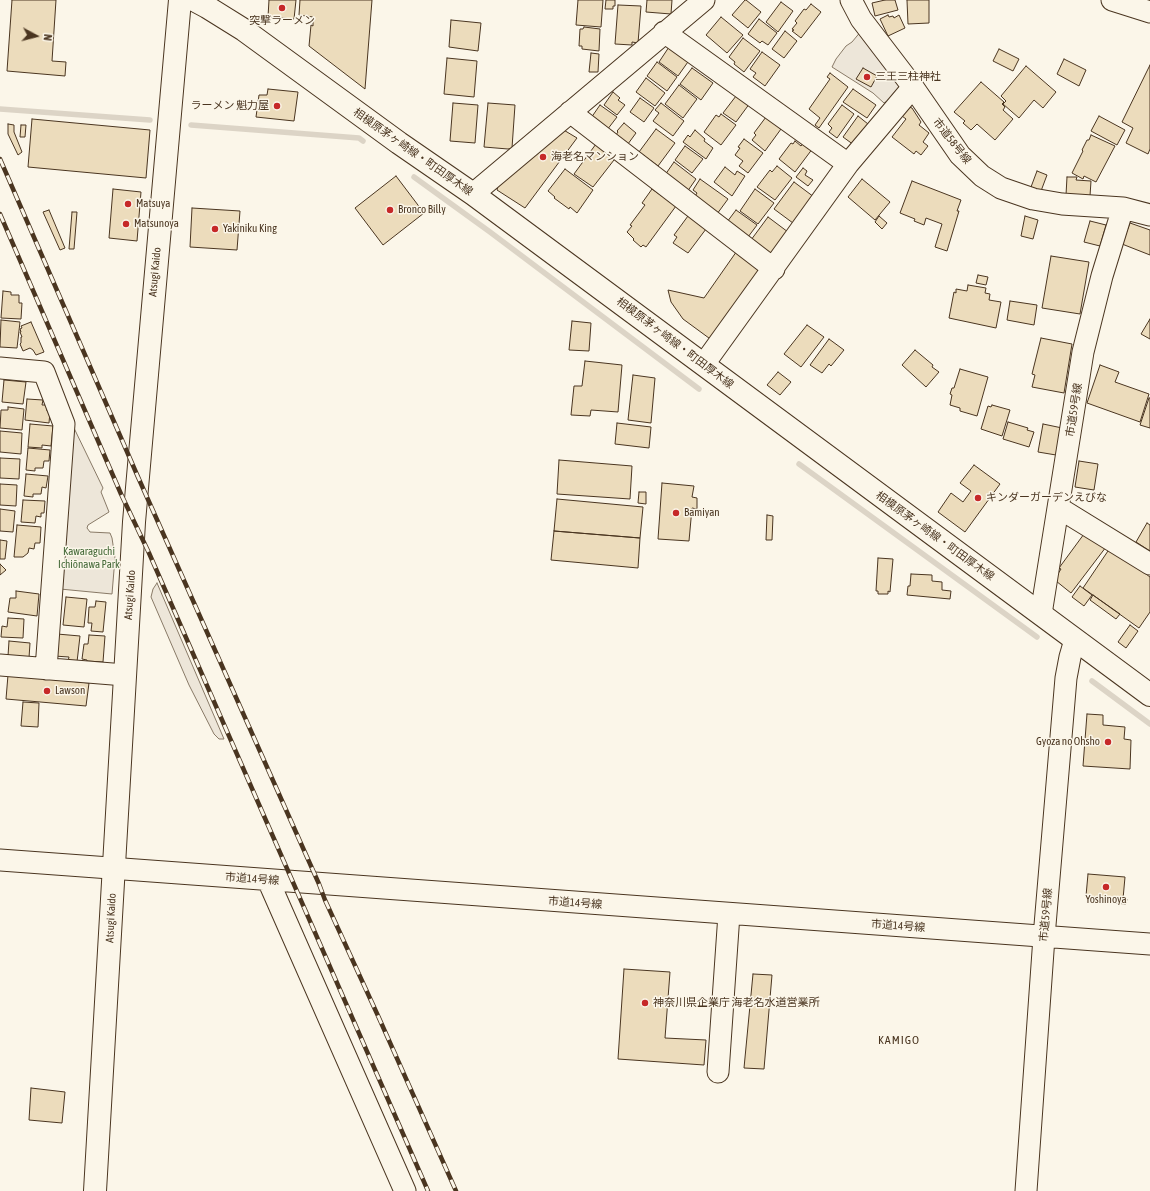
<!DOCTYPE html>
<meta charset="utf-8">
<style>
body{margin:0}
#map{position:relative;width:1150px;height:1191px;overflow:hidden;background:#fbf6e9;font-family:"Asap Condensed",sans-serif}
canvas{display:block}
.north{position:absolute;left:16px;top:16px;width:40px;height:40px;-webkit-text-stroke:3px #fbf6e9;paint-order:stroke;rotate:97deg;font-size:11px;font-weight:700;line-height:16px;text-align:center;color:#4a3520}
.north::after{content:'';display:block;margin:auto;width:14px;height:18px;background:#4a3520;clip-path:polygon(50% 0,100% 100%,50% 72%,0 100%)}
</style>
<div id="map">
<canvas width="1150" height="1191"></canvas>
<div class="north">N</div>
</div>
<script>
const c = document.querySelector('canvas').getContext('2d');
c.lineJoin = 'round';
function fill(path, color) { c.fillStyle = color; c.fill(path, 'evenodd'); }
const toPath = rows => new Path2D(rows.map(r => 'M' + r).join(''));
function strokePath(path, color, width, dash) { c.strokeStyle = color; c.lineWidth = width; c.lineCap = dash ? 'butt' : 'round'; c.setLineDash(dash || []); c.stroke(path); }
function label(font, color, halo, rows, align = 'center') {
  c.font = font + ' "Asap Condensed","Noto Sans JP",sans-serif'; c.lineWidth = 3; c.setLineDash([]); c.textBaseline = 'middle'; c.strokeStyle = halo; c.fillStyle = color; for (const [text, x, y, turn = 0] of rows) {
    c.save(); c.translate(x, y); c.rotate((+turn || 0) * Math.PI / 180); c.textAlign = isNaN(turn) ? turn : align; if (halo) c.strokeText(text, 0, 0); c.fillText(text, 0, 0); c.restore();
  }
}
const green = toPath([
 [862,30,900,85,895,96,884,103,873,93,832,67,836,59,846,46,852,42,862,30],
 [73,426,103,488,101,492,109,512,88,525,87,528,90,532,110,533,112,538,115,558,112,594,60,589,73,426],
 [157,583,224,739,219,739,214,734,189,685,151,597,153,589,157,583]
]);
fill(green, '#ede6d9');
strokePath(green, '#887966', 1);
strokePath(toPath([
 [0,109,150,120],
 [191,125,359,138,363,141],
 [414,177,490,232,699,389],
 [799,464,1037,637],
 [1092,681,1150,724]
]), '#dcd4c6', 5.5);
const building = toPath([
 [12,0,56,0,52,61,66,62,65,76,7,71,12,0],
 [269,0,296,0,294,19,268,17,269,0],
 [300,0,372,0,365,89,309,46,311,25,313,26,313,17,299,15,300,0],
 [578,0,603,0,601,27,576,25,578,0],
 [606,0,615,0,615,6,613,6,613,9,605,9,606,0],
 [647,0,672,0,671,14,646,12,647,0],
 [745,0,746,0,761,12,748,28,732,15,745,0],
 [885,0,895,0,898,10,875,16,872,3,885,0],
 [907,0,929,0,929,23,908,24,907,0],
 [781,2,793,11,778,32,766,22,781,2],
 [811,4,821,12,801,38,792,31,794,30,792,29,797,23,795,21,804,9,806,10,811,4],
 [618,5,641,6,638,43,632,42,632,45,615,44,618,5],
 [888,15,889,17,893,16,894,18,899,15,905,28,888,36,880,19,888,15],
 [721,17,743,35,727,53,706,35,721,17],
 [759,19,777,33,768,45,762,41,760,43,748,34,759,19],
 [451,20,481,23,478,51,449,47,451,20],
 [584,27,600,29,599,51,582,49,582,46,579,46,580,29,583,29,584,27],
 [785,31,797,41,784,58,772,49,785,31],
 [743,38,760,51,744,72,734,64,735,62,729,57,743,38],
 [671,44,690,59,678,76,659,62,671,44],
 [999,49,1019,59,1013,71,993,61,999,49],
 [762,52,780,65,765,86,753,77,756,73,750,69,762,52],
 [591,53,599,54,598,72,589,72,591,53],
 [447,58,477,61,474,97,444,94,447,58],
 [1064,59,1086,70,1079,86,1057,74,1064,59],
 [657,62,677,77,667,91,647,76,657,62],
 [1150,65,1150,149,1148,154,1126,143,1133,128,1122,122,1150,65],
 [1026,66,1056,92,1043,108,1034,100,1019,118,1003,104,1006,101,1001,96,1026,66],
 [692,68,713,83,701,100,680,84,692,68],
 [863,68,877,76,871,87,856,79,863,68],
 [830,73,848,87,819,128,815,125,820,118,809,109,830,79,827,77,830,73],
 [646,78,665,93,655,106,636,92,646,78],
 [981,82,1004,102,1002,104,1005,107,1003,110,1013,119,995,140,977,124,971,130,963,123,965,121,954,112,981,82],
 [679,85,697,99,683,118,665,104,679,85],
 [268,89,298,92,294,121,256,117,259,95,267,95,268,89],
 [853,89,876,105,867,118,843,102,853,89],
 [613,92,620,98,618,100,625,105,617,115,604,105,613,92],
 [736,96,750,103,736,122,723,113,736,96],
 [640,98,654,108,644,122,630,112,640,98],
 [453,103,478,105,475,143,450,141,453,103],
 [488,103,515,105,512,148,508,149,484,147,488,103],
 [661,103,684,121,673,136,653,121,659,113,655,110,661,103],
 [600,105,617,117,607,130,591,118,600,105],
 [842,105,854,114,837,138,829,132,832,128,828,124,842,105],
 [909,107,912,108,921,122,919,125,929,133,923,142,928,146,921,155,916,151,914,154,892,137,906,119,902,116,909,107],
 [721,114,736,125,721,145,704,132,716,115,719,117,721,114],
 [858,116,868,124,854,145,843,137,858,116],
 [1099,116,1125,130,1117,145,1091,131,1099,116],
 [766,117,781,129,765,151,752,140,756,135,754,133,766,117],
 [32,119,150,130,146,178,28,167,32,119],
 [624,123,636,133,625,148,613,139,618,132,617,131,624,123],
 [8,124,14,125,14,132,22,152,18,155,8,134,8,124],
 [21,125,26,125,25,137,20,137,21,125],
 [562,129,577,138,525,208,497,190,499,182,562,129],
 [656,129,675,143,658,166,639,152,656,129],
 [695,130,705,139,704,141,713,148,706,159,683,142,688,135,690,137,695,130],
 [1091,135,1115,146,1096,182,1084,176,1083,179,1072,173,1083,151,1082,150,1087,140,1089,140,1091,135],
 [744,139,763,153,748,173,739,166,743,161,735,155,740,148,738,147,744,139],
 [795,141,801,146,804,142,813,148,795,172,779,159,791,143,793,144,795,141],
 [596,144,609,153,608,156,614,160,593,187,574,174,596,144],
 [685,146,703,159,692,173,675,160,685,146],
 [674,162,696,179,687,192,665,175,674,162],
 [777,166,792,178,775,200,757,187,770,170,772,172,777,166],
 [725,167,735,175,737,171,745,176,732,196,714,182,725,167],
 [803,168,807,171,805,175,813,180,808,186,796,177,803,168],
 [565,169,593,190,577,213,570,207,569,209,554,198,555,197,548,191,565,169],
 [1037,171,1047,175,1041,191,1031,187,1037,171],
 [396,176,424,213,383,245,355,208,396,176],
 [1067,177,1077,177,1076,180,1091,181,1090,196,1066,195,1067,177],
 [700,179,728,199,717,214,694,198,697,193,693,190,700,179],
 [862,179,890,202,875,220,848,197,862,179],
 [912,181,961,200,957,211,959,211,947,251,935,247,942,224,926,218,924,225,914,221,915,219,900,213,912,181],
 [794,182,814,197,797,226,774,209,794,182],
 [113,189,141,192,137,241,109,238,113,189],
 [652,189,676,206,646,247,643,245,641,247,633,240,634,239,627,232,632,226,630,225,645,205,642,203,652,189],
 [755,189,774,203,758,224,740,211,755,189],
 [192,208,240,211,237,250,190,247,192,208],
 [49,210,65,248,60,250,43,212,49,210],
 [736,210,757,225,748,237,727,222,736,210],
 [72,212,77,212,74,249,69,249,72,212],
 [688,216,706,229,688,253,673,243,677,237,674,235,688,216],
 [879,216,887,223,882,229,875,222,879,216],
 [1025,216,1038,220,1033,239,1021,236,1025,216],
 [768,217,788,232,771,255,751,240,768,217],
 [1090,221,1106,225,1100,246,1084,242,1090,221],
 [1130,223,1150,230,1150,255,1122,244,1130,223],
 [739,248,766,267,713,341,683,319,671,302,668,290,704,298,739,248],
 [1051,256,1089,262,1080,314,1042,308,1051,256],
 [978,275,988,277,986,285,976,283,978,275],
 [968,285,986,288,985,293,990,294,989,300,1001,302,996,328,949,318,954,292,956,293,956,289,967,291,968,285],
 [3,291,11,292,11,295,19,295,19,303,22,303,21,319,1,318,3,291],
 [1010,301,1037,305,1034,325,1007,320,1010,301],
 [1150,319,1150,339,1141,334,1150,319],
 [1,320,20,322,17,348,0,347,1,320],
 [572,321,591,323,589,351,569,350,572,321],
 [31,322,44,352,36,355,33,350,30,348,23,351,20,344,21,343,21,337,22,337,20,332,21,332,20,329,22,328,21,326,31,322],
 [807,325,824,337,801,367,784,354,807,325],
 [1041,338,1072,344,1064,393,1032,387,1035,375,1032,374,1041,338],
 [829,339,844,350,831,366,829,364,822,373,810,365,829,339],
 [915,350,933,365,932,367,939,372,926,387,902,365,915,350],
 [585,361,622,365,618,412,591,410,590,416,571,415,574,386,582,386,585,361],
 [1100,365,1119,372,1115,382,1149,394,1140,422,1087,403,1100,365],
 [960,369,988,377,977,416,960,411,960,408,950,405,952,395,950,394,952,388,954,388,960,369],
 [778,372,791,382,780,395,767,385,778,372],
 [633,375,655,378,651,423,628,420,633,375],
 [4,380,26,382,23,404,2,402,4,380],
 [1149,398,1150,398,1150,428,1140,425,1149,398],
 [27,399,43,400,42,405,47,405,47,411,50,412,49,423,25,420,27,399],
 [992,405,1010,410,1002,436,981,429,988,406,991,407,992,405],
 [8,407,24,409,22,430,0,428,1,410,8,410,8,407],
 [1008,422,1028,428,1027,430,1034,432,1029,447,1003,439,1008,422],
 [617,423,651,427,649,448,615,444,617,423],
 [30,424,53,426,51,446,42,445,42,448,28,447,30,424],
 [1043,424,1067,429,1062,456,1038,452,1043,424],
 [0,431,22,433,21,454,0,452,0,431],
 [28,448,50,450,49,461,44,461,43,468,35,468,35,471,26,470,28,448],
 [0,458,20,459,19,479,0,478,0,458],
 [559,460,632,466,630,499,557,494,559,460],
 [1079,461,1098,464,1094,490,1075,487,1079,461],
 [974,465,1000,484,965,532,938,512,951,493,963,502,971,491,960,483,974,465],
 [26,474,48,476,46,488,42,487,41,494,33,494,33,497,24,496,26,474],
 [662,483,694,486,692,497,697,498,697,509,692,508,689,541,658,539,662,483],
 [0,484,17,485,16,506,0,505,0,484],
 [639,492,646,492,646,504,638,503,639,492],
 [557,499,643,507,640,538,554,531,557,499],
 [23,500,45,501,44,513,41,513,41,517,36,516,35,523,21,522,23,500],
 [0,509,15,511,13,532,0,531,0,509],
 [767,515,773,516,772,540,766,540,767,515],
 [1147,523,1150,525,1150,551,1136,542,1147,523],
 [17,525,41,527,40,543,35,543,34,549,29,548,28,553,23,557,14,557,17,525],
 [554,531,640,538,638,568,551,560,554,531],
 [1084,534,1106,547,1071,593,1056,581,1058,579,1056,577,1061,569,1059,568,1084,534],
 [0,540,7,541,5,559,0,559,0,540],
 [1110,548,1150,577,1150,612,1139,628,1083,588,1110,548],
 [878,558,893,559,890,592,888,591,888,594,878,594,878,591,876,591,878,558],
 [0,564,6,570,0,575,0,564],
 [911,574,932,575,932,581,942,582,942,590,951,591,950,599,907,595,908,586,910,586,911,574],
 [1080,586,1092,595,1084,606,1072,597,1080,586],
 [16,591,39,594,37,616,8,612,10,598,16,598,16,591],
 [1093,595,1120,614,1116,619,1090,600,1093,595],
 [66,597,87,599,84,627,63,625,66,597],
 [96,601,106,602,103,632,91,631,92,623,88,623,89,607,95,607,96,601],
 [8,618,24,619,23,638,1,637,2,626,7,627,8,618],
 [1130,625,1138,631,1126,648,1118,642,1130,625],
 [57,634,80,636,77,662,68,661,69,657,54,656,57,634],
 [89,635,105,636,103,662,87,661,87,660,82,659,84,644,88,644,89,635],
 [9,641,30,643,29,658,8,656,9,641],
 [8,675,89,683,86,706,6,699,8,675],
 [23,702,39,703,38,727,21,726,23,702],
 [1087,714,1103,715,1103,725,1125,727,1124,739,1131,740,1130,769,1083,766,1087,714],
 [1088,874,1125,877,1123,899,1127,899,1126,904,1115,903,1115,899,1086,896,1088,874],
 [624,969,670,972,665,1038,706,1040,704,1065,618,1059,624,969],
 [753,974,772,975,764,1069,744,1068,753,974],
 [31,1088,65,1092,62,1123,29,1120,31,1088]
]);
fill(building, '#ecdcbc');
strokePath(building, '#4a3520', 1);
const minor = toPath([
 [851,0,861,19,913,87,960,155,982,176,1001,188,1033,199,1062,204,1123,208,1150,215],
 [1112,0,1150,12],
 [664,32,848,164],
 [570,112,774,269],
 [473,194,704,0],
 [704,364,848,164,913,87],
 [0,368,44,372,64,424,46,669],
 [1059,508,1150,564],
 [1041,614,1083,352,1102,276,1123,208],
 [0,665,125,675],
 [0,860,1150,944],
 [268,880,405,1191],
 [718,1072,729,914],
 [1026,1191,1044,937,1066,678,1070,657,1075,640]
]);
const major = toPath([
 [194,0,207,7,244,30,399,143,473,194,1150,695],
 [95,1191,134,522,180,0]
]);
strokePath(minor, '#4a3520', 23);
strokePath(major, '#4a3520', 24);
strokePath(minor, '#fbf6e9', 21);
strokePath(major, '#fbf6e9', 22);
const rail = toPath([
 [0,159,138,477,319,884,325,900,379,1018,456,1191],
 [0,214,121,494,149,553,428,1191]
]);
strokePath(rail, '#4a3520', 4.5);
strokePath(rail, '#fbf6e9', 3, [9]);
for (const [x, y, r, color] of [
 [282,8,4,"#c62828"],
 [867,77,4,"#c62828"],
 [277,106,4,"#c62828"],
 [543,157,4,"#c62828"],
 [128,204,4,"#c62828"],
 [390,210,4,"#c62828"],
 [126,224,4,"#c62828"],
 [215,229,4,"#c62828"],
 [978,498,4,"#c62828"],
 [676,513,4,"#c62828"],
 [47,691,4,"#c62828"],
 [1108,742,4,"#c62828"],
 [1106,887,4,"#c62828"],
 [645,1003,4,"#c62828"]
]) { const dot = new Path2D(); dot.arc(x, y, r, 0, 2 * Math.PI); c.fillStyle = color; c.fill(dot); strokePath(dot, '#fbf6e9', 1.5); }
label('11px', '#4a3520', '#fbf6e9', [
 ["突撃ラーメン",282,21,"center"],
 ["三王三柱神社",875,77],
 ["ラーメン 魁力屋",269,106,"right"],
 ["海老名マンション",551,157],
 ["Matsuya",136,204],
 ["Bronco Billy",398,210],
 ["Matsunoya",134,224],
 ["Yakiniku King",223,229],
 ["キンダーガーデンえびな",986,498],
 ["Bamiyan",684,513],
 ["Lawson",55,691],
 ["Gyoza no Ohsho",1100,742,"right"],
 ["Yoshinoya",1106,900,"center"],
 ["神奈川県企業庁 海老名水道営業所",653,1003]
], 'left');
label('11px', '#4a3520', '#fbf6e9', [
 ["市道58号線",952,141,52],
 ["相模原茅ヶ崎線・町田厚木線",413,152,35],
 ["Atsugi Kaido",155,272,-85],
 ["相模原茅ヶ崎線・町田厚木線",675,343,37],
 ["市道59号線",1074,410,-81],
 ["相模原茅ヶ崎線・町田厚木線",935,536,36],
 ["Atsugi Kaido",130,595,-86],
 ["市道14号線",252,879,4],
 ["市道14号線",575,903,4],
 ["市道59号線",1046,915,-85],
 ["Atsugi Kaido",111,918,-87],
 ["市道14号線",898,926,4]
]);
label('11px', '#436837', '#fbf6e9', [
 ["Kawaraguchi",89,552],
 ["Ichiōnawa Park",89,565]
]);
c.letterSpacing = '1px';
label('12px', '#4a3520', '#fbf6e9', [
 ["KAMIGO",899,1040]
]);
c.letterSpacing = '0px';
</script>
